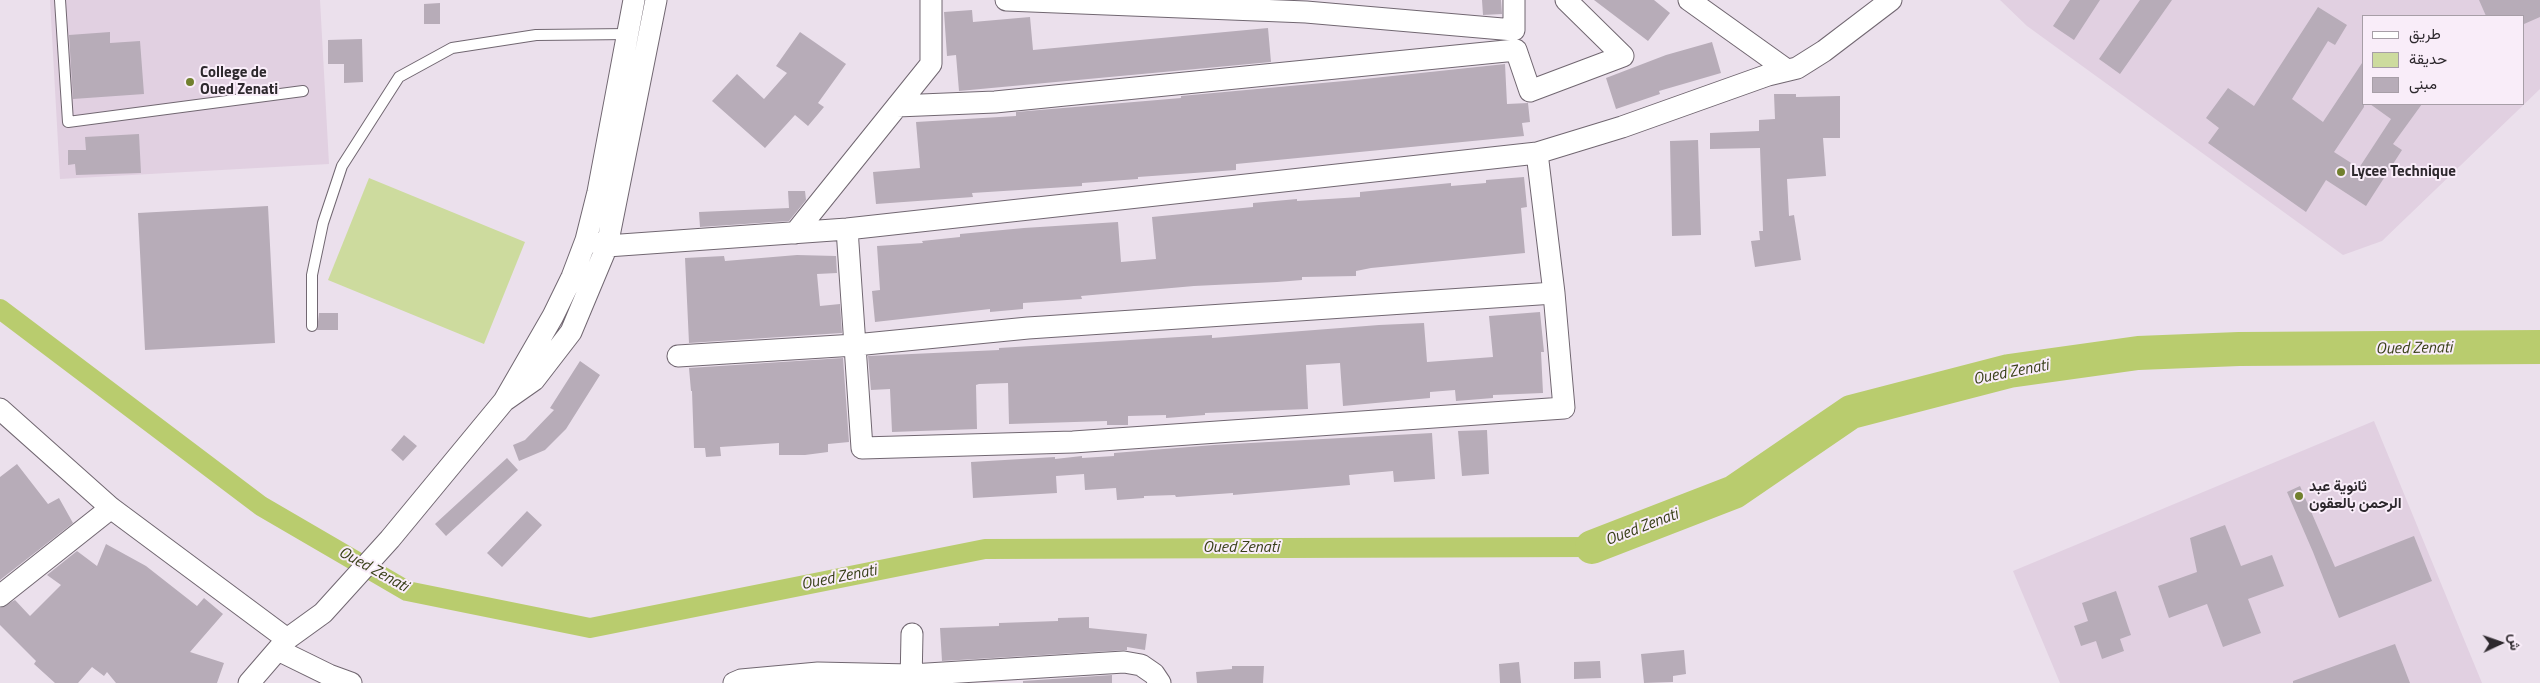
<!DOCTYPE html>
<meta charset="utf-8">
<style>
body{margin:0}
#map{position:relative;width:2540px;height:683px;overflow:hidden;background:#ebe0ec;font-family:"Titillium Web",Vazirmatn,sans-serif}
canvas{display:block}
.legend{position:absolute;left:2362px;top:15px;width:162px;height:90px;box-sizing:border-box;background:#f9edf9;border:1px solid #a79ea7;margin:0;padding:6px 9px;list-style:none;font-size:15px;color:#2d282d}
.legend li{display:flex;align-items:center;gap:10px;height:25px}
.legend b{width:25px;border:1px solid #a79ea7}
.north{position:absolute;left:2475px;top:618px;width:50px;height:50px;-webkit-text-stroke:4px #f9edf9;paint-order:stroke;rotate:87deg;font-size:14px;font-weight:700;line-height:20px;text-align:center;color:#2d282d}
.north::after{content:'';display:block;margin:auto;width:18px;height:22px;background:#2d282d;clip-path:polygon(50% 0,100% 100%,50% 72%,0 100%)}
</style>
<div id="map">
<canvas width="2540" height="683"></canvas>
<ul class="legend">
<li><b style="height:6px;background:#fff"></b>طريق</li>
<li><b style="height:14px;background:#cddb9e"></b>حديقة</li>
<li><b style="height:14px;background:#b7acb8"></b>مبنى</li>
</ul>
<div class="north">ش</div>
</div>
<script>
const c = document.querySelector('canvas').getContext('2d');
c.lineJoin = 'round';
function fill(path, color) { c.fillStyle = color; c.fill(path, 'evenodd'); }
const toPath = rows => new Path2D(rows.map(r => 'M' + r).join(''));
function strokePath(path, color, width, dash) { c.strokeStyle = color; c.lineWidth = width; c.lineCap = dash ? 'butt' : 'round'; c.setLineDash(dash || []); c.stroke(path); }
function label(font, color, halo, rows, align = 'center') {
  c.font = font + ' "Titillium Web",Vazirmatn,sans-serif'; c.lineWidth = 4; c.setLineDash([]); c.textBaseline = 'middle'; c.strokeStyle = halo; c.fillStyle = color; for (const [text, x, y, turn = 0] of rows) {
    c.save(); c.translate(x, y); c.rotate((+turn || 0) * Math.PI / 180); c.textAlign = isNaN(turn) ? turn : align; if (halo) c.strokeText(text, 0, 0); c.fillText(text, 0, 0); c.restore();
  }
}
fill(toPath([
 [50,0,320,0,329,164,60,179],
 [2000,0,2540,0,2540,89,2382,241,2343,255,2027,26],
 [2364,16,2524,16,2524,104,2364,104],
 [2374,421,2482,683,2060,683,2013,571]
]), '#e1d0e1');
fill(toPath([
 [369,178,525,242,484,344,328,280]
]), '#cddb9e');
strokePath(toPath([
 [0,309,261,506,407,591,590,628,985,549,1592,547]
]), '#b9cc6e', 20);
strokePath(toPath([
 [1592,547,1734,492,1851,412,2009,371,2138,353,2239,349,2540,347]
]), '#b9cc6e', 34);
fill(toPath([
 [1482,0,1501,0,1502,14,1483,15],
 [1594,0,1654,0,1670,13,1648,41],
 [2070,0,2100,0,2074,40,2053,26],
 [2140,0,2172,0,2120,74,2099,59],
 [2479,0,2540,0,2540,17,2524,24,2524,16,2486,16],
 [440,3,440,24,424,24,424,4],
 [2318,7,2347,25,2335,45,2328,41,2292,99,2323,122,2364,60,2364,107,2334,152,2359,168,2391,119,2370,104,2422,104,2393,144,2402,150,2366,206,2326,180,2306,212,2208,143,2219,128,2206,118,2228,88,2254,106],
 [972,10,973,22,1030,17,1033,50,1268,28,1271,62,959,91,956,55,947,56,944,12],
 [110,32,110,43,140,41,144,94,73,99,69,35],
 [800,32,846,64,818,103,824,107,808,126,795,115,765,148,712,101,737,74,764,99,787,73,776,66],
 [362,39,363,82,344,83,344,64,328,64,328,40],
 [1712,42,1721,73,1659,91,1660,94,1616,109,1606,78,1666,55],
 [1505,64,1507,104,1528,103,1530,122,1522,123,1524,136,1236,164,1236,170,1138,177,1138,179,1082,183,1082,186,972,193,973,197,876,204,873,172,920,168,916,122,1016,116,1016,112,1181,98,1181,96,1355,80],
 [1774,94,1796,94,1796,97,1840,96,1840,138,1823,138,1826,176,1787,179,1789,216,1794,215,1801,260,1755,267,1751,241,1760,240,1759,231,1763,231,1760,148,1710,149,1710,133,1759,131,1759,120,1775,119],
 [139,134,141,173,76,175,75,164,68,165,68,150,86,150,85,137],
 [1698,140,1701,235,1672,236,1670,141],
 [1524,177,1527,207,1521,208,1525,253,1371,268,1356,271,1356,276,1302,277,1302,280,1277,282,1194,286,1081,296,1082,299,1023,303,1023,309,990,312,990,309,875,322,872,291,880,290,877,246,923,243,922,241,960,237,960,234,1024,228,1118,222,1121,262,1156,259,1152,217,1253,207,1253,203,1297,199,1297,201,1360,197,1360,192,1451,183,1451,186,1486,183,1486,180],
 [788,191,805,191,806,200,789,221,700,227,699,212,789,208],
 [268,206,275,343,145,350,138,213],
 [797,255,836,256,837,273,817,274,820,306,840,304,842,333,689,343,685,258,724,256,725,261],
 [1540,312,1544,352,1541,352,1543,393,1493,395,1493,398,1456,401,1455,390,1430,392,1430,398,1343,406,1340,363,1306,365,1308,409,1205,413,1205,415,1166,418,1166,415,1128,416,1128,425,1107,425,1107,421,1009,424,1008,383,979,384,976,385,977,429,892,432,890,389,871,390,868,356,999,350,999,348,1212,335,1212,338,1379,325,1424,323,1427,362,1493,357,1489,316],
 [319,313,338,313,338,330,317,330],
 [843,358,849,442,828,444,828,452,805,455,779,455,779,443,720,447,721,456,706,457,705,448,694,448,692,391,691,391,689,368],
 [580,361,600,375,566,429,545,450,519,461,513,445,525,440,554,410,550,408],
 [1487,430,1489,474,1462,476,1458,431],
 [1432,433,1435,479,1394,482,1393,471,1349,475,1350,485,1233,495,1233,493,1176,497,1175,495,1144,496,1144,498,1117,500,1116,488,1085,490,1084,474,1056,476,1057,493,973,498,971,462,1055,457,1055,459,1082,456,1082,458,1114,456,1114,453,1214,445],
 [404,435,417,446,403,461,391,450],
 [507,458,518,470,446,536,435,524],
 [17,464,48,504,59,498,73,523,0,580,0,477],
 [2300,486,2335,567,2414,536,2432,581,2339,618,2313,552,2287,492],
 [527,511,542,525,502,567,487,553],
 [2225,525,2241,566,2272,555,2284,586,2248,599,2261,633,2223,647,2207,604,2169,618,2158,586,2197,572,2190,538],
 [106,544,146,566,197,606,204,598,223,614,190,652,224,663,217,683,116,683,107,672,104,676,92,667,78,683,55,683,34,664,36,661,0,625,0,608,15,600,30,616,61,585,47,575,77,551,97,566],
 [2116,591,2131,635,2120,639,2124,651,2102,659,2096,641,2081,646,2074,626,2088,621,2082,603],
 [1089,617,1089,628,1147,634,1145,650,1127,647,1127,650,942,661,940,628,999,626,999,623,1058,621,1058,618],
 [2395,644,2410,683,2293,683,2293,681],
 [1684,650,1686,674,1673,676,1673,682,1644,683,1641,654],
 [1600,661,1601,678,1574,679,1574,662],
 [1519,662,1521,683,1500,683,1499,664],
 [1232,666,1264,666,1263,683,1197,683,1196,672,1232,669],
 [1112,675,1112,683,1023,683,1023,681]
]), '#b7acb8');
const service = toPath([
 [60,0,68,122,303,91],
 [312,326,312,275,323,223,342,166,399,77,452,48,536,35,629,34]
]);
const minor = toPath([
 [634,0,598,192,586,240,572,277,553,316,504,401,534,380,571,332,607,246,656,0],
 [1006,0,1306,12,1514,30,1514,0],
 [1689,0,1787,70],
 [897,106,995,102,1516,50,1530,91,1623,56,1566,0],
 [847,229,862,448,1073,442,1564,408,1554,293,1537,153],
 [795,233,931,64,931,0],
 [586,240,607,246,847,229,1537,153,1622,127,1768,75,1797,68,1824,51,1891,0],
 [678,356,855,345,1028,328,1554,293],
 [0,409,111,508,287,639],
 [0,596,111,508],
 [278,650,329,675,351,683],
 [249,683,287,639,323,613,390,539,504,401],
 [734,683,741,680,818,673,911,675,1124,662,1141,665,1154,674,1160,683],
 [911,683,912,634]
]);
strokePath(service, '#716771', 12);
strokePath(minor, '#716771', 23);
strokePath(service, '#fff', 10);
strokePath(minor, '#fff', 21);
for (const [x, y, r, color] of [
 [190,82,5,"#71802e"],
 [2341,172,5,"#71802e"],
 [2299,496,5,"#71802e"]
]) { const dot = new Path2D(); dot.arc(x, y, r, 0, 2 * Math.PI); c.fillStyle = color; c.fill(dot); strokePath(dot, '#f9edf9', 2); }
label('bold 15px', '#2d282d', '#f9edf9', [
 ["College de",200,73],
 ["Oued Zenati",200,90],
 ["Lycee Technique",2351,172],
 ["ثانوية عبد",2309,487],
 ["الرحمن بالعقون",2309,504]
], 'left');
label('italic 16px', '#394019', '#f9edf9', [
 ["Oued Zenati",2414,349,-1],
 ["Oued Zenati",2011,373,-11],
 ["Oued Zenati",1642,528,-21],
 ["Oued Zenati",1241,548],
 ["Oued Zenati",373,570,29],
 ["Oued Zenati",839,578,-11]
]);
</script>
